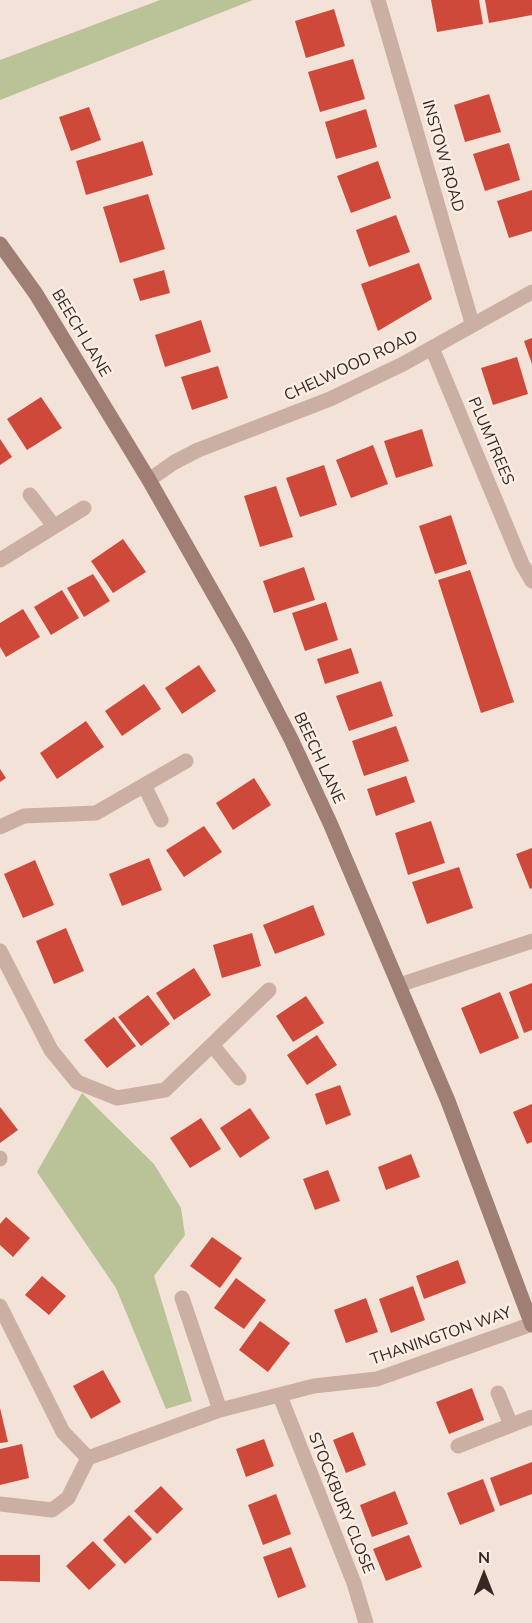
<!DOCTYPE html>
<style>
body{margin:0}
#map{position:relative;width:532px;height:1623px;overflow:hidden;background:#f3e2d7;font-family:Mulish,sans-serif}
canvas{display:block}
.north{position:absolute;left:454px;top:1545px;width:60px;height:60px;-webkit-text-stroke:4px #faede4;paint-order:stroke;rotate:0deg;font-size:16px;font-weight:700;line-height:24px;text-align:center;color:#362825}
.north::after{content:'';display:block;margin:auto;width:21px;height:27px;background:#362825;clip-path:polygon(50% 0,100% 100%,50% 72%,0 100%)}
</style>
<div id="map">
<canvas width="532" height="1623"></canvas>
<div class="north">N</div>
</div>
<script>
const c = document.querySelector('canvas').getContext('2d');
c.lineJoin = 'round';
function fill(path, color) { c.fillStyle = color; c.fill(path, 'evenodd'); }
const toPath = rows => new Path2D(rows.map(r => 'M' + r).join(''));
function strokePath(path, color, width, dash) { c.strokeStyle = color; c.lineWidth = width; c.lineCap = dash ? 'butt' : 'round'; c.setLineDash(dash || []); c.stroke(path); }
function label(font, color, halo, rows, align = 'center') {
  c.font = font + ' Mulish,sans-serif'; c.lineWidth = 5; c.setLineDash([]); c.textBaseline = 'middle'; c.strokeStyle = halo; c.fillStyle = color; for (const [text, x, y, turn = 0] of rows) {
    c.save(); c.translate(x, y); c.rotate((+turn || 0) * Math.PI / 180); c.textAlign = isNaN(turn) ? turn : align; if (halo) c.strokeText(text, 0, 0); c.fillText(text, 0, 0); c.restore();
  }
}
fill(toPath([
 [160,0,253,0,0,100,0,60],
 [82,1093,154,1164,181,1208,185,1235,154,1276,192,1401,166,1409,116,1288,37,1172]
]), '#bac297');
fill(toPath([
 [431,0,479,0,483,24,437,32],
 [485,0,532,0,532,15,489,23],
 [334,9,345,46,306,58,295,21],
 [353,59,365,99,320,112,308,72],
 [489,94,501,132,465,142,454,105],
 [89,107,101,140,71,151,59,117],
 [366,109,377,147,336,159,325,122],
 [143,141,153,175,86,195,76,161],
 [509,143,520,180,485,191,473,154],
 [378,161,391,198,351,213,337,176],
 [532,190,532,231,509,238,497,201],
 [148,194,165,249,120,263,103,207],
 [396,215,410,252,369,267,356,230],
 [419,263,432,299,378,331,361,284],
 [164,270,170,293,140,301,133,279],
 [201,320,211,352,165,367,155,335],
 [532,338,532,364,524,341],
 [517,357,528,394,493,405,481,368],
 [218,366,228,398,192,410,181,377],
 [41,397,62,428,27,450,7,419],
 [422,429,433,466,396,478,384,441],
 [0,439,12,457,0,465],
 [373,445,388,484,351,498,336,460],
 [324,465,337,505,300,517,286,478],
 [276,486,293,537,260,547,244,496],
 [451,515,467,564,435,574,419,526],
 [123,539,146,572,113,593,91,561],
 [304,567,315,600,274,613,263,581],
 [470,570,514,702,481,713,438,580],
 [93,574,110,601,84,617,67,588],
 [62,590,79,618,51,635,34,607],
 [326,602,338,640,305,651,292,613],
 [23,609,40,637,6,657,0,647,0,623],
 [351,648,359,673,325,684,317,659],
 [199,665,216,691,182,714,165,688],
 [381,681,393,716,349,731,336,696],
 [144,684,161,709,122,736,105,711],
 [86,721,104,747,57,779,40,753],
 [396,726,409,761,364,776,352,741],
 [0,769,6,778,0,782],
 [406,776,415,802,376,816,367,789],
 [254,778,271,805,233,830,216,803],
 [431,821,445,863,408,875,395,833],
 [204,826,222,852,184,877,166,850],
 [532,848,532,888,530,889,516,854],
 [149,858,162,890,122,906,109,874],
 [35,860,54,905,23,918,4,874],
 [459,867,473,908,427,924,412,882],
 [313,905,325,935,275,954,263,925],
 [66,928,84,971,54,984,36,941],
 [252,933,261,966,222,978,213,945],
 [194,968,211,995,174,1020,156,993],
 [532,983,532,1030,524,1033,509,992],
 [500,992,519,1038,480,1054,461,1008],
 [148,995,170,1024,141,1046,118,1017],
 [306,996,324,1023,293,1042,276,1016],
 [114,1017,136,1046,107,1068,84,1040],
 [317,1035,337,1065,307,1085,287,1055],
 [340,1085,351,1115,326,1125,315,1094],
 [532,1104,532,1142,527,1144,513,1112],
 [0,1107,18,1130,0,1143],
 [250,1108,270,1138,240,1158,220,1128],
 [201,1118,221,1149,190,1168,170,1138],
 [411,1154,420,1177,386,1190,378,1167],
 [328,1170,340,1201,315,1210,303,1179],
 [6,1217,30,1238,13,1257,0,1245,0,1224],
 [212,1237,242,1258,220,1288,190,1266],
 [458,1260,466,1283,424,1299,416,1276],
 [42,1276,66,1296,49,1315,25,1295],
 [236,1278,266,1300,244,1329,214,1308],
 [413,1286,425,1320,391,1333,379,1299],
 [366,1298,378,1332,346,1343,334,1310],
 [260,1321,290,1343,268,1372,239,1350],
 [103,1370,121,1402,91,1419,73,1386],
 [472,1388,484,1420,449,1434,436,1402],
 [0,1408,8,1442,0,1443],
 [353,1432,366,1465,346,1473,333,1440],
 [264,1439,274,1466,246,1477,236,1449],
 [22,1444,29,1478,0,1485,0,1449],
 [532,1462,532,1494,500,1506,490,1478],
 [483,1479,495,1511,460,1525,447,1493],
 [161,1486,183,1509,157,1534,134,1511],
 [395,1491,408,1524,372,1537,360,1505],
 [276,1494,291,1534,263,1545,248,1505],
 [129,1515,152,1539,125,1564,103,1540],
 [409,1535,422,1567,386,1581,373,1549],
 [93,1541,116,1565,89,1590,66,1566],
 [291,1547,306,1587,278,1598,263,1557],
 [0,1555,40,1555,40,1582,0,1581]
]), '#ce493a');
strokePath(toPath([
 [378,0,472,323],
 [432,348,522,564,532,581],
 [149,480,173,463,198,450,330,399,403,364,532,292],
 [30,495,54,526],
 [0,560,84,508],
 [144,785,161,820],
 [0,827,24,816,96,813,186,761],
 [0,951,51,1050,77,1082,117,1098,165,1090,269,990],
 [399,985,532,941],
 [213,1046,239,1078],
 [0,1159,0,1158],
 [182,1298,220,1410],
 [0,1306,63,1432,88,1458],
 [498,1393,511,1425],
 [280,1396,354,1583,366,1623],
 [458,1446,532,1417],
 [0,1504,52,1510,68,1498,88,1458,220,1410,314,1386,377,1379,532,1324]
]), '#cbafa3', 15);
strokePath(toPath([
 [0,244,36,294,149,480,242,644,291,739,330,823,448,1101,532,1325]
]), '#9f7e74', 15);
label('16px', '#362825', '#faede4', [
 ["INSTOW ROAD",443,156,74],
 ["BEECH LANE",81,333,59],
 ["CHELWOOD ROAD",351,366,-25],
 ["PLUMTREES",491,441,67],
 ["BEECH LANE",319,758,65],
 ["THANINGTON WAY",441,1336,-19],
 ["STOCKBURY CLOSE",341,1503,68]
]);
</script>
